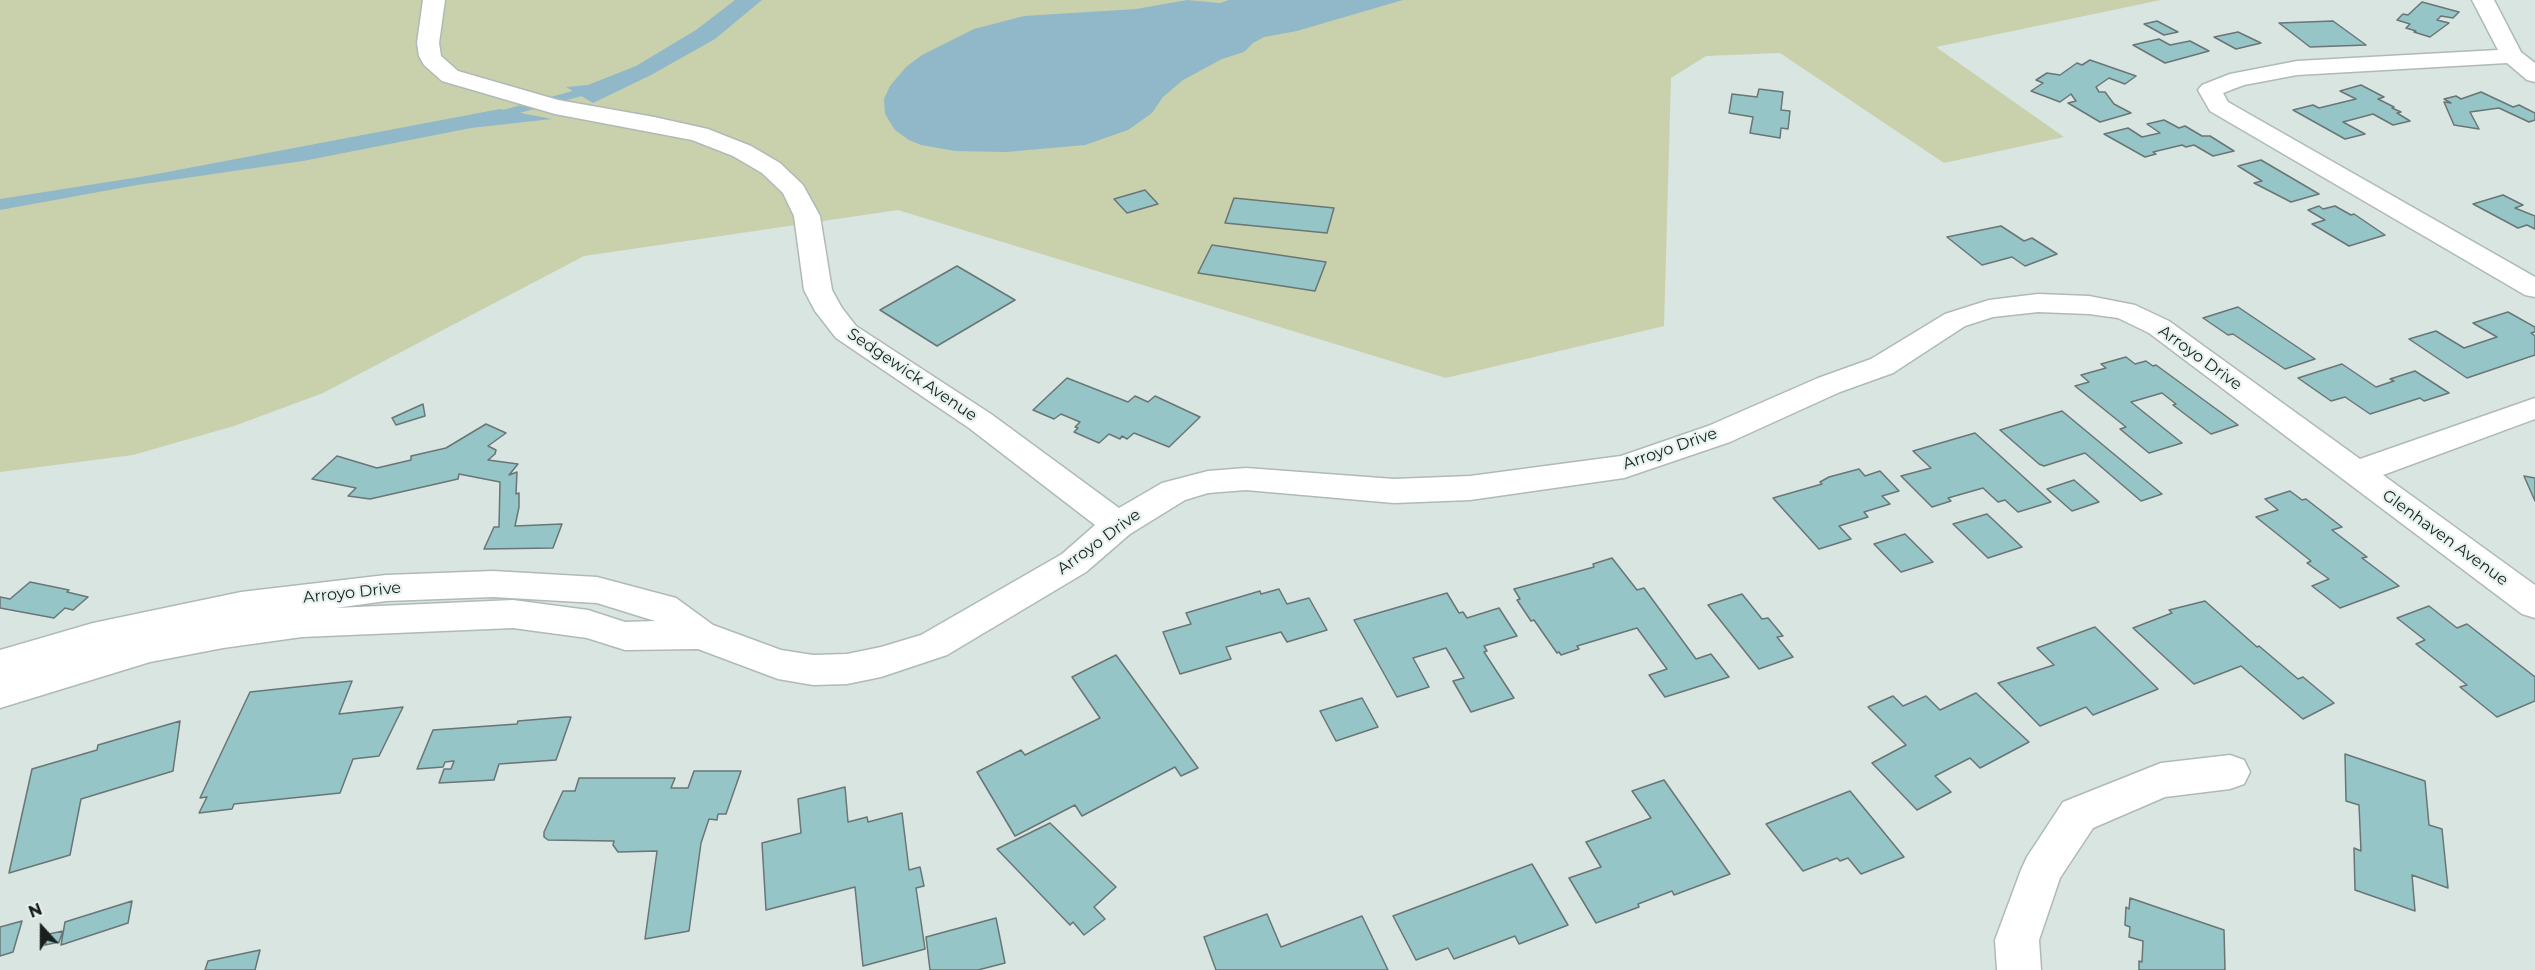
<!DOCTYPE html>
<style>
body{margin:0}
#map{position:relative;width:2535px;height:970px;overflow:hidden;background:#d9e5e0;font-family:Montserrat,sans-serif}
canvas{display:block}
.north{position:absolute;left:12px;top:898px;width:60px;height:60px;-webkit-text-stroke:4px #e6f2ee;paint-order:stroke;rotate:339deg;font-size:16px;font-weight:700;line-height:24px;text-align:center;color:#1b1f1d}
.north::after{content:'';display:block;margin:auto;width:21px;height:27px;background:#1b1f1d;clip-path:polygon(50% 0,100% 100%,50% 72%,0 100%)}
</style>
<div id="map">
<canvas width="2535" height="970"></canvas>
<div class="north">N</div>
</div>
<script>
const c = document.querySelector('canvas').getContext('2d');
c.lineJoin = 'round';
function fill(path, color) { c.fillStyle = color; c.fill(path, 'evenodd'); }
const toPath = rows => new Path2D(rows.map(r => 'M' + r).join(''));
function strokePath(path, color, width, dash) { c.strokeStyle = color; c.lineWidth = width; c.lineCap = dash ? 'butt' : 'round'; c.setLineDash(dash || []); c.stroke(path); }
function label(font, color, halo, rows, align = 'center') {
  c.font = font + ' Montserrat,sans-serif'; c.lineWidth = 4.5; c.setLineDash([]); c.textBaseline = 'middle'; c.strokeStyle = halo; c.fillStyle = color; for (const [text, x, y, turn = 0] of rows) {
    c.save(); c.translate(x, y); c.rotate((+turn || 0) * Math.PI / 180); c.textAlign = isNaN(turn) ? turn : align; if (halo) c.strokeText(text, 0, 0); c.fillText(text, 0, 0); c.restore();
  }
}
fill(toPath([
 [0,0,2161,0,1936,47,2064,137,1944,163,1780,53,1706,56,1671,78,1664,326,1446,378,898,210,584,256,323,393,234,426,133,455,0,472]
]), '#c9d0ac');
fill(toPath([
 [735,0,762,0,715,39,651,75,593,103,566,87,588,85,636,66,696,30],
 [1187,0,1220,3,1229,0,1403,0,1297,31,1264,37,1253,43,1244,52,1222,59,1183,80,1163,97,1152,113,1128,130,1085,145,1006,152,955,151,921,145,909,140,895,130,885,114,884,99,890,86,906,67,922,55,974,29,1024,16,1136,9],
 [500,109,552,119,471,128,303,161,137,185,0,210,0,199,146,176]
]), '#91b8c9');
strokePath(toPath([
 [502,114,590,90]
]), '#91b8c9', 7);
const building = toPath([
 [2422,2,2459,12,2453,18,2441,16,2437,20,2449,23,2430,37,2414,32,2416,31,2406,28,2410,24,2397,20,2403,14,2408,15,2422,2],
 [2157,21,2178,32,2164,35,2144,24,2157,21],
 [2333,21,2366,45,2310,47,2279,23,2333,21],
 [2238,32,2261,43,2236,49,2214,37,2238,32],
 [2159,39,2170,45,2190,41,2209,51,2165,63,2133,45,2159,39],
 [2090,60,2136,76,2125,84,2109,78,2096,87,2099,92,2105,92,2114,104,2131,113,2100,122,2068,103,2076,101,2071,94,2060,102,2031,91,2043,83,2036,80,2047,73,2060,75,2077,63,2082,65,2090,60],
 [2361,85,2384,97,2378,99,2394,107,2392,108,2401,112,2397,113,2410,121,2393,125,2373,114,2343,122,2365,134,2345,139,2293,110,2313,105,2319,108,2356,99,2340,91,2361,85],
 [1759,89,1783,92,1781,110,1790,111,1788,129,1781,128,1780,138,1750,133,1753,117,1729,113,1732,94,1757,97,1759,89],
 [2481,92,2513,107,2519,105,2535,113,2535,120,2529,122,2499,108,2470,112,2479,129,2454,125,2444,102,2451,103,2444,99,2456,96,2461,99,2481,92],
 [2164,120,2179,128,2185,126,2202,136,2210,136,2234,151,2213,156,2194,145,2186,147,2182,145,2153,152,2156,154,2145,157,2104,134,2128,128,2142,137,2160,133,2147,124,2164,120],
 [2261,160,2319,194,2291,202,2254,183,2262,181,2238,166,2261,160],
 [1145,190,1158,204,1127,213,1114,199,1145,190],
 [2503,195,2523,205,2515,208,2535,216,2535,229,2527,225,2518,228,2473,204,2503,195],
 [1234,198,1334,208,1327,233,1225,223,1234,198],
 [2319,206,2323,209,2335,206,2351,215,2354,214,2385,235,2349,246,2312,224,2325,220,2308,210,2319,206],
 [2001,226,2024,241,2032,238,2057,254,2025,266,2012,257,1982,265,1947,237,2001,226],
 [1212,245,1326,262,1315,291,1198,273,1212,245],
 [957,266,1015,300,937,346,880,310,957,266],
 [2238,307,2315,359,2285,369,2233,334,2228,335,2203,318,2238,307],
 [2508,312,2535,327,2535,332,2531,333,2535,336,2535,355,2467,378,2409,339,2436,331,2464,348,2497,337,2473,323,2508,312],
 [2126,357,2135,364,2146,361,2153,366,2156,365,2238,425,2211,434,2173,405,2176,404,2162,393,2131,402,2182,443,2149,453,2120,429,2126,427,2075,386,2089,382,2081,375,2106,368,2101,364,2126,357],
 [2342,364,2376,387,2394,381,2390,379,2415,371,2449,393,2424,401,2420,398,2370,414,2345,397,2331,401,2298,378,2342,364],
 [1067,378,1128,402,1135,396,1148,402,1155,396,1200,417,1169,447,1134,433,1127,439,1122,436,1120,439,1109,434,1099,443,1074,432,1078,428,1075,427,1080,422,1061,414,1054,419,1033,410,1067,378],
 [423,404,425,416,396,425,392,418,423,404],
 [2062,411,2162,494,2141,501,2085,453,2044,466,2039,464,2000,430,2062,411],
 [486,424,506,433,488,446,496,450,495,454,488,460,518,464,509,475,517,472,516,494,519,493,519,507,515,526,562,524,553,548,484,549,494,527,499,527,500,482,459,474,458,479,370,499,348,496,356,488,312,479,337,456,377,468,411,460,411,456,446,448,486,424],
 [1975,433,2051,502,2018,512,2005,500,1998,502,1983,488,1948,498,1951,501,1932,507,1901,476,1931,468,1913,451,1975,433],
 [1859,469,1865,476,1880,471,1899,491,1882,496,1890,504,1864,512,1868,517,1839,526,1851,539,1819,549,1773,498,1822,484,1820,482,1829,477,1859,469],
 [2524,476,2535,478,2535,501,2524,476],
 [2074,480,2099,502,2072,511,2047,489,2074,480],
 [2290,491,2302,500,2306,499,2342,527,2332,530,2367,557,2362,558,2399,586,2340,608,2312,586,2329,579,2307,563,2311,561,2256,517,2278,510,2265,499,2290,491],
 [1987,514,2022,547,1988,558,1953,524,1987,514],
 [1905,534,1933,562,1901,572,1874,544,1905,534],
 [1612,558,1637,590,1644,588,1696,659,1711,654,1729,677,1665,697,1649,675,1667,669,1637,628,1577,646,1579,649,1561,655,1559,652,1557,653,1534,620,1531,621,1517,600,1520,599,1514,589,1594,567,1593,564,1612,558],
 [30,582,69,590,67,592,88,597,73,610,65,608,54,618,0,608,0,597,10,599,30,582],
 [1279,589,1287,604,1309,598,1327,630,1287,642,1281,632,1226,647,1231,659,1180,674,1163,632,1191,624,1186,613,1260,591,1261,594,1279,589],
 [1447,593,1459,613,1463,612,1467,618,1499,608,1517,636,1484,646,1487,651,1484,652,1514,698,1471,712,1453,681,1464,678,1446,648,1413,658,1429,687,1397,697,1354,620,1447,593],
 [1742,594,1762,619,1768,618,1783,636,1777,637,1793,657,1759,669,1708,605,1742,594],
 [2205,601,2257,647,2259,646,2298,679,2303,677,2334,703,2303,719,2241,666,2194,684,2133,628,2172,613,2169,610,2205,601],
 [2429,606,2457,628,2467,624,2535,677,2535,701,2497,717,2460,687,2467,685,2416,644,2425,640,2397,618,2429,606],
 [2095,627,2158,689,2093,715,2086,707,2040,726,1998,683,2054,665,2037,648,2095,627],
 [1116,655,1198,768,1181,776,1175,767,1082,816,1075,805,1015,836,977,772,1021,750,1025,755,1100,718,1072,677,1116,655],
 [352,681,339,714,403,707,379,756,353,759,340,793,234,804,232,809,199,813,207,797,200,798,250,692,352,681],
 [1976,693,2029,742,1980,768,1970,758,1935,776,1951,792,1917,810,1872,763,1906,745,1868,707,1893,696,1903,706,1926,696,1940,710,1976,693],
 [1362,698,1378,727,1336,741,1320,711,1362,698],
 [566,717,571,717,556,760,499,764,494,780,439,783,444,769,451,769,454,761,445,762,443,767,417,769,433,730,517,724,518,721,566,717],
 [180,721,173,771,81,799,70,855,9,873,32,769,97,750,98,745,180,721],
 [2345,754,2425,781,2429,825,2442,829,2448,888,2412,875,2415,911,2355,890,2354,848,2361,851,2359,805,2346,801,2345,754],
 [694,771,741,771,726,814,718,814,717,820,709,819,701,843,689,931,645,939,657,851,618,852,613,845,614,841,548,840,544,837,544,832,563,791,575,791,579,778,675,778,671,788,688,788,694,771],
 [1664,780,1730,874,1674,895,1672,891,1638,904,1639,907,1596,923,1569,878,1601,867,1586,842,1651,818,1632,791,1664,780],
 [845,787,848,822,867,817,868,822,902,813,909,870,920,867,924,886,916,888,925,949,863,966,855,887,766,910,762,843,801,833,798,799,845,787],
 [1850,791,1904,857,1861,874,1848,858,1840,861,1837,858,1803,871,1766,824,1850,791],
 [1050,823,1116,887,1094,907,1105,919,1084,935,1073,922,1070,925,997,849,1050,823],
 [1532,864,1568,925,1519,944,1515,936,1454,959,1448,948,1416,960,1393,916,1532,864],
 [2130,898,2224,930,2225,970,2139,970,2139,961,2142,962,2143,941,2129,937,2130,927,2125,925,2126,907,2129,909,2130,898],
 [132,901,128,923,61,945,65,922,132,901],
 [1267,914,1281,947,1362,916,1388,970,1216,970,1204,937,1267,914],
 [996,918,1005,963,978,970,930,970,926,937,996,918],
 [22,921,13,952,0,956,0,927,22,921],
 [63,931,59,942,45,945,49,934,63,931],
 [260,950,255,970,205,970,208,961,260,950]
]);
fill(building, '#96c5c7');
strokePath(building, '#6a7575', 1.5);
const minor = toPath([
 [423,0,445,0,439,43,441,56,458,71,558,100,654,117,708,129,751,146,780,163,803,185,820,216,832,290,842,308,856,326,991,414,1119,508,1162,483,1208,471,1246,468,1394,479,1470,476,1621,456,1708,426,1818,378,1871,359,1945,314,1989,300,2038,294,2089,296,2135,305,2169,321,2360,459,2535,398,2535,419,2383,475,2535,585,2535,618,2522,614,2149,333,2118,318,2089,314,2038,312,1993,317,1965,326,1893,373,1840,392,1730,442,1624,478,1470,500,1394,503,1246,490,1208,493,1185,500,1130,534,1086,572,947,655,881,677,847,684,813,685,778,679,698,649,625,650,587,638,513,628,302,637,223,648,150,662,0,708,0,650,93,623,241,592,386,575,493,571,597,577,676,598,713,625,781,650,813,655,847,654,881,647,921,635,1062,554,1095,525,969,428,836,338,815,311,804,290,794,216,783,193,762,173,733,156,692,140,555,114,442,81,424,65,419,56,417,43,423,0],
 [493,597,597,603,655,621,625,622,588,610,513,600,335,608,386,601,493,597],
 [2472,0,2494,0,2521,52,2535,63,2535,82,2527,80,2507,63,2297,75,2244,85,2223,93,2228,102,2535,277,2535,297,2525,295,2210,111,2198,90,2202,85,2230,74,2297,61,2498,50,2472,0],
 [2230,755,2244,760,2250,772,2244,784,2230,789,2165,797,2093,828,2060,878,2039,940,2041,970,1997,970,1995,940,2021,870,2027,857,2063,802,2161,763,2230,755]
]);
strokePath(minor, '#afbab6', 3);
fill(minor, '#fff');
label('16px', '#1b1f1d', '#e6f2ee', [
 ["Arroyo Drive",2200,358,36],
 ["Sedgewick Avenue",912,375,34],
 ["Arroyo Drive",1670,449,-19],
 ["Glenhaven Avenue",2445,538,36],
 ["Arroyo Drive",1099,542,-36],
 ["Arroyo Drive",352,593,-6]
]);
</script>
